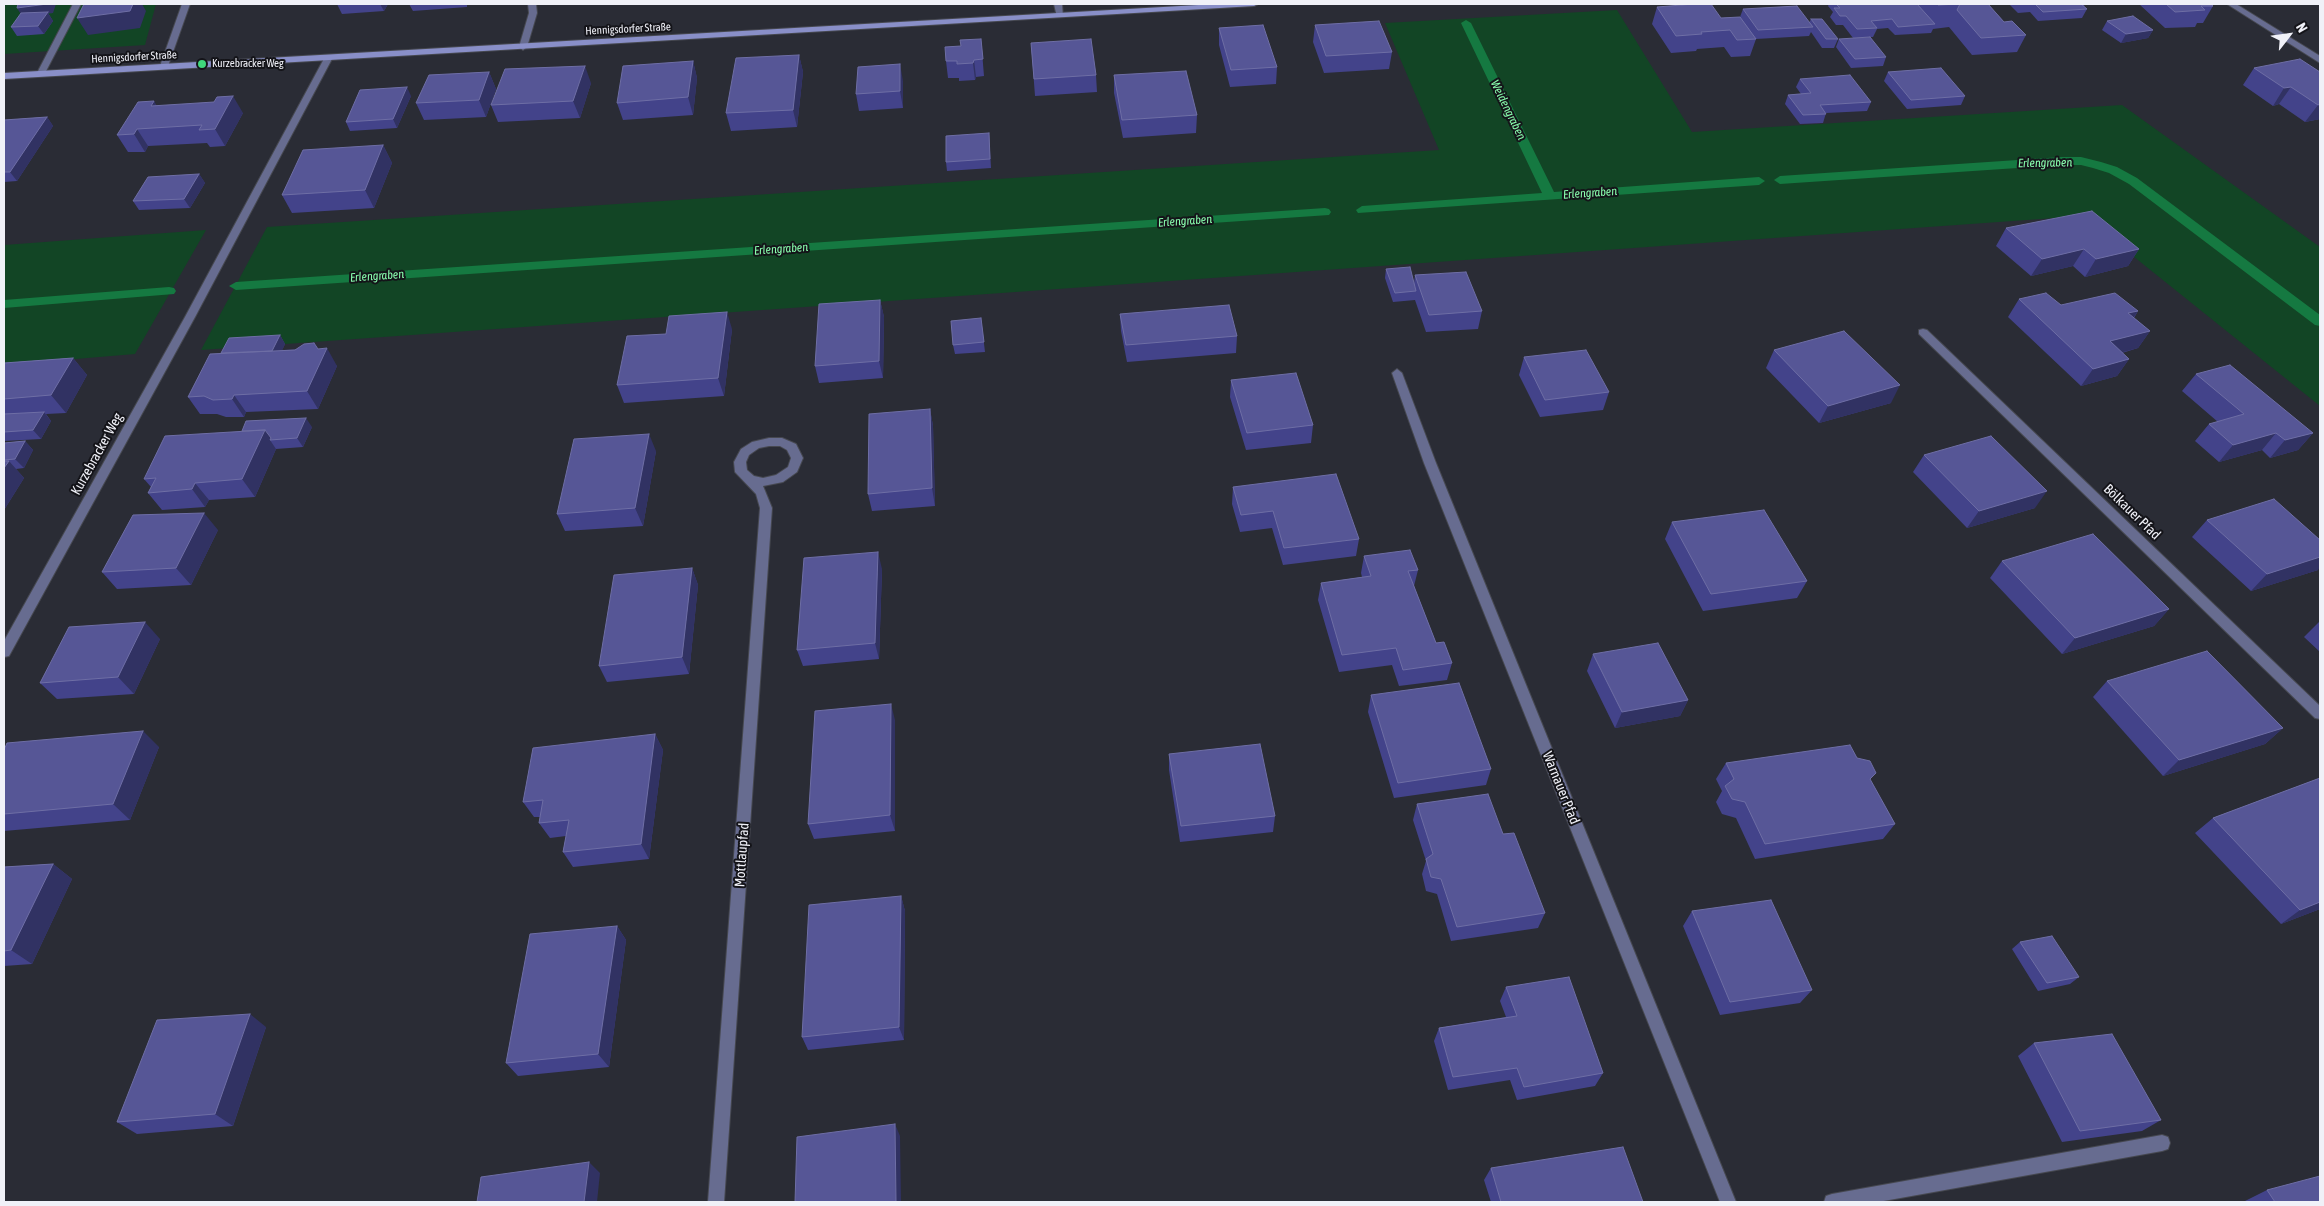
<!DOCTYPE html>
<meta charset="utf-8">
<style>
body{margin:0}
#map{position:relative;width:2324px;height:1206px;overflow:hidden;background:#2a2c35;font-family:"Asap Condensed",sans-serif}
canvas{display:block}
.frame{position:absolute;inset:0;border:5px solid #f0f1f8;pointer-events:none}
.north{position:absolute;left:2264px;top:10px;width:50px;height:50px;-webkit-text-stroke:4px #141419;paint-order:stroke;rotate:60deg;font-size:14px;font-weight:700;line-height:20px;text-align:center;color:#f0f1f8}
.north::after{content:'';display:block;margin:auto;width:18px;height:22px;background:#f0f1f8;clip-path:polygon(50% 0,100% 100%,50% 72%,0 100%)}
</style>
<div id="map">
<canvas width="2324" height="1206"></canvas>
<div class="frame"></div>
<div class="north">N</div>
</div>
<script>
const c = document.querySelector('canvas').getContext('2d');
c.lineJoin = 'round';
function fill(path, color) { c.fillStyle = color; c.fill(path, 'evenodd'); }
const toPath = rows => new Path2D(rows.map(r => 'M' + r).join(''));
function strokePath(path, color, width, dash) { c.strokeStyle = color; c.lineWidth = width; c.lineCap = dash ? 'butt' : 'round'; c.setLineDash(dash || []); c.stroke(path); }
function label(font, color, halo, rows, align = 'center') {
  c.font = font + ' "Asap Condensed",sans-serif'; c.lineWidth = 4; c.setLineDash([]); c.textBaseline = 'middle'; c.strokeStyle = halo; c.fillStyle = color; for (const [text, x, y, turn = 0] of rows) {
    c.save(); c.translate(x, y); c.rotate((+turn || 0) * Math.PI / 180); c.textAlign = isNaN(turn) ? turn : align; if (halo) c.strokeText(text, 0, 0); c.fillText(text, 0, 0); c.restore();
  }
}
fill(toPath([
 [4,4,156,4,145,45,4,54],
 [1617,10,1692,132,2122,105,2320,247,2320,406,2083,216,201,350,267,227,1439,150,1385,23],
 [206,230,135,354,4,365,4,245]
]), '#124525');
fill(toPath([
 [1466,20,1471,23,1554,192,1759,177,1765,181,1759,185,1358,213,1356,210,1362,206,1542,193,1461,23,1466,20],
 [2062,157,2081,157,2101,162,2117,167,2137,178,2320,315,2320,326,2315,325,2129,184,2109,173,2093,168,2081,165,2062,165,1780,184,1774,180,1780,176,2062,157],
 [1325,208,1329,209,1331,212,1329,215,236,290,229,286,236,282,1325,208],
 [169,287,174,288,176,291,174,294,4,308,4,300,169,287]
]), '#157941');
const lane = toPath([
 [182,4,190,4,168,66,161,68,160,66,182,4],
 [2162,1135,2168,1137,2170,1143,2168,1149,2162,1151,1878,1202,1824,1202,1826,1196,1832,1194,2162,1135]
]);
const street = toPath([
 [73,4,81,4,45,73,38,75,37,73,73,4],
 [528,4,536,4,537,13,527,47,523,50,519,47,529,13,528,4],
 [1054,4,1062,4,1063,17,1057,17,1054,4],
 [2227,4,2236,4,2320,56,2320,63,2227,4],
 [326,55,333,57,195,317,9,656,4,657,4,641,185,317,326,55],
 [1923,329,1927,330,2320,706,2320,719,2315,718,1919,334,1919,330,1923,329],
 [1397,369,1402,373,1436,463,1736,1202,1720,1202,1424,463,1392,373,1397,369],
 [769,438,782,438,796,444,803,458,797,472,783,482,763,486,772,508,724,1202,708,1202,760,508,756,494,735,472,734,462,741,449,752,442,769,438],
 [769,446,780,446,787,450,791,458,788,467,776,475,763,478,754,476,747,470,746,462,749,455,759,448,769,446]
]);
const secondary = toPath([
 [1216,4,1258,4,1254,6,4,79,4,73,1216,4]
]);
strokePath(lane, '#464850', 2);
strokePath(street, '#464850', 2);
strokePath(secondary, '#464850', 2);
fill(lane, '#676c90');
fill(street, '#676c90');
fill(secondary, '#898fc8');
fill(toPath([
 [337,4,388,4,384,11,342,14],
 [409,4,467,4,467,7,413,11],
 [1829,4,1988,4,2004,22,2026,35,2017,52,1972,55,1949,27,1933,29,1931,33,1895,35,1888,28,1877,29,1873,37,1853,38,1843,25,1836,25,1830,17,1833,12,1828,6],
 [2009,4,2085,4,2084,6,2087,9,2082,18,2038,21,2030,12,2018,13],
 [2139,4,2211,4,2213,6,2203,23,2197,23,2195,27,2165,28],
 [1657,7,1721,18,1740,17,1743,9,1809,23,1811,19,1838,39,1834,48,1822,48,1811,32,1809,36,1756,39,1750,56,1731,57,1724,47,1697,49,1696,51,1671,53,1652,24],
 [48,13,53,21,44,34,17,36,11,27,21,14,53,13],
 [2107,21,2153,30,2148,38,2121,43,2102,30],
 [1315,25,1392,52,1389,69,1324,73,1313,42],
 [1219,28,1277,67,1276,84,1230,87,1219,45],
 [981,39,984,76,976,77,975,80,959,81,959,78,948,78,946,61],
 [1839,39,1886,57,1883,66,1851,68,1836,47],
 [1031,43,1096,75,1097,92,1035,96],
 [799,55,803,72,797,127,731,131,726,113],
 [693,61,697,78,693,115,623,120,617,103],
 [2254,68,2320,72,2320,119,2305,122,2279,104,2273,106,2243,85],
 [489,72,496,89,486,117,424,120,416,103],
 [1888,72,1965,96,1961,105,1907,109,1884,81],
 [1114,75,1197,115,1196,133,1123,138,1114,93],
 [1800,79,1871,102,1867,111,1826,113,1823,123,1800,124,1785,104,1788,95,1801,94,1796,87],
 [903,81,903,108,859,111,856,94],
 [591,83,580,118,498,122,491,105],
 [411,96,397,128,350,131,346,122],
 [154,101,156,106,243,113,225,146,210,147,207,143,148,146,145,152,128,152,117,135],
 [47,117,53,126,17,181,4,182,4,120],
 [989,133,991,168,947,171,946,162],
 [383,145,392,163,374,208,292,213,282,195],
 [199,174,205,183,190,208,139,210,133,201],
 [2006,228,2139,249,2128,266,2085,277,2073,266,2031,276,1996,246],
 [1386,269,1414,283,1415,275,1482,311,1478,329,1426,332,1415,300,1393,302,1385,278],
 [2019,299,2061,305,2138,311,2134,318,2150,331,2138,348,2122,353,2129,359,2117,376,2081,386,2008,317],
 [880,300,884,317,883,378,819,383,815,366],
 [1120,314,1237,336,1236,353,1127,362,1121,331],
 [981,318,985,352,955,354,953,345],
 [732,329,724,396,624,403,617,385],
 [280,335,285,344,282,350,318,349,337,366,318,409,246,412,244,417,226,417,217,414,200,414,188,397,221,353],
 [1774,350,1891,403,1819,423,1766,368],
 [1524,357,1609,392,1603,410,1540,417,1519,375],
 [73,358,87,375,66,413,46,414,51,421,41,439,4,441,4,363],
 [2196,374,2313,433,2298,450,2270,458,2262,450,2219,462,2195,441,2209,424,2218,422,2182,391],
 [1231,380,1313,425,1311,443,1246,450,1230,397],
 [930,409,933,426,935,506,872,511,868,494],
 [312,427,303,447,276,449,255,497,209,500,205,507,162,510,148,493,151,487,144,479],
 [25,441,33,450,24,468,16,469,24,478,4,510,4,443],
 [656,451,643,526,565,531,557,514],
 [1924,455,2035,508,1967,528,1913,472],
 [1233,487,1359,539,1356,556,1283,565,1272,528,1240,532,1232,504],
 [2207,520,2318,570,2251,591,2192,537],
 [1672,522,1807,581,1797,598,1703,611,1665,539],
 [218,530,191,585,117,589,102,572],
 [1364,556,1418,570,1414,586,1436,643,1452,663,1447,680,1399,686,1392,665,1339,672,1318,600,1321,583,1362,577,1361,573],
 [2002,561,2169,609,2154,626,2062,654,1990,578],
 [692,568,698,585,689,674,607,682,599,666],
 [882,569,879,659,803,666,797,650],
 [2320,621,2320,652,2304,637],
 [160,639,134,694,57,699,40,683],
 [1593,654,1688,700,1680,716,1615,728,1587,671],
 [2107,681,2283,728,2265,744,2163,776,2093,697],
 [1371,695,1491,769,1486,785,1394,798,1368,712],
 [895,720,895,831,814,839,808,824],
 [655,734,663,750,649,859,573,867,563,852,566,836,550,838,539,823,540,817,534,817,523,802],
 [159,747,130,820,4,831,4,750],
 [1169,754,1275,816,1273,832,1180,842,1169,770],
 [1857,758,1895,824,1883,839,1755,859,1736,818,1722,814,1716,802,1722,791,1716,779,1726,763],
 [2320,778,2320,909,2281,924,2195,833,2213,818],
 [1417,804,1503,834,1545,913,1538,928,1451,941,1437,894,1426,891,1422,874,1426,861,1413,820],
 [53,864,72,879,32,964,4,966,4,867],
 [901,896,905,911,904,1040,808,1050,802,1037],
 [1692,911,1812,990,1800,1003,1720,1015,1683,926],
 [617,926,626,940,609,1067,518,1076,506,1063],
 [2020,942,2079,977,2070,984,2038,991,2012,949],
 [1506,987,1603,1073,1595,1086,1517,1100,1510,1080,1448,1090,1434,1041,1439,1028,1506,1017,1500,1001],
 [266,1027,233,1126,137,1134,117,1122],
 [2034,1043,2161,1120,2142,1131,2062,1142,2018,1056],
 [1491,1168,1643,1202,1491,1202,1484,1180],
 [2267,1190,2320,1202,2246,1202,2245,1201]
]), '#43438a');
fill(toPath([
 [47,4,56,4,53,13,48,13,53,21,44,34,38,26,22,16,17,8],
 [133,4,142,4,146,11,140,28,88,35,77,18],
 [380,4,388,4,384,11],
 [2153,30,2148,38,2121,43,2126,34],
 [799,55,803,72,797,127,793,110],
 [974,60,976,77,975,80,973,63],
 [693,61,697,78,693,115,688,97],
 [900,64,903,81,903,108,900,91],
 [585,66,591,83,580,118,573,101],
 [489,72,496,89,486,117,479,100],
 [407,87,411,96,397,128,393,119],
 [2291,87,2279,104,2273,106,2284,88],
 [233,96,243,113,225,146,215,129],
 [154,101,164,118,151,106],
 [2320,104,2320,119,2305,122,2318,105],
 [47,117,53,126,17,181,10,172],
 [137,129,148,146,145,152,134,134],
 [383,145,392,163,374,208,365,190],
 [199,174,205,183,190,208,184,199],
 [2084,249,2073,266,2031,276,2042,259],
 [2139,249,2128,266,2085,277,2096,259],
 [880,300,884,317,883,378,879,361],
 [2138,311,2126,329,2128,313],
 [727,312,732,329,724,396,718,378],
 [2150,331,2138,348,2098,359,2110,341],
 [280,335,285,344,274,369,268,360],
 [327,348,337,366,318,409,307,391],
 [73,358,87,375,66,413,51,395],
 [2129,359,2117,376,2081,386,2093,369],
 [1900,385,1891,403,1819,423,1828,406],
 [234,395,246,412,244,417,232,399],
 [930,409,933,426,935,506,932,488],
 [44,412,51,421,41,439,33,430],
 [306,418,312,427,303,447,297,438],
 [265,430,272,440,270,440,276,449,255,497,242,479],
 [2276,433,2262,450,2219,462,2233,445],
 [2313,433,2298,450,2270,458,2285,440],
 [649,434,656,451,643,526,635,508],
 [25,441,33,450,24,468,15,459],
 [9,461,24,478,4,510,4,468],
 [195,483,209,500,205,507,192,489],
 [2047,491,2035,508,1967,528,1979,511],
 [204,513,218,530,191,585,176,568],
 [878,552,882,569,879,659,875,643],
 [2320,557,2320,567,2318,570,2251,591,2267,574],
 [692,568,698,585,689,674,682,657],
 [2169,609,2154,626,2062,654,2075,638],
 [145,622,160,639,134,694,118,677],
 [1688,700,1680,716,1615,728,1622,712],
 [891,704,895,720,895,831,890,815],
 [2283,728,2265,744,2163,776,2179,760],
 [143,731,159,747,130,820,113,804],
 [655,734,663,750,649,859,641,844],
 [53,864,72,879,32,964,11,950],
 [901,896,905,911,904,1040,899,1027],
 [2320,902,2320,909,2281,924,2300,910],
 [617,926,626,940,609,1067,598,1054],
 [250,1014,266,1027,233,1126,215,1114],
 [895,1124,900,1136,901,1202,896,1202],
 [589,1162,600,1173,597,1202,584,1202]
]), '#313263');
const building = toPath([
 [18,4,47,4,17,8,18,4],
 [84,4,133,4,130,11,77,18,84,4],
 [1694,4,1711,4,1721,18,1740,17,1756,39,1737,40,1730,30,1701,32,1702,34,1676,36,1657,7,1694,4],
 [1836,4,1917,4,1935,24,1898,27,1892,19,1871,21,1877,28,1857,29,1846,16,1840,16,1834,8,1840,8,1836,4],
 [1937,4,1959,4,1938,5,1937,4],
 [1960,4,1988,4,2004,22,2012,21,2026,35,1981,38,1957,10,1960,4],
 [2035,4,2081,4,2087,9,2043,12,2035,4],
 [2166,4,2211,4,2213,6,2201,6,2205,10,2175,12,2166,4],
 [1797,6,1813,27,1758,30,1743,9,1797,6],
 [48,12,38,26,11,27,21,13,48,12],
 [2133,16,2153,30,2126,34,2107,21,2133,16],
 [1811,19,1822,19,1838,39,1826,39,1811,19],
 [1379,21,1392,52,1326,56,1315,25,1379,21],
 [1263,25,1277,67,1231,70,1219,28,1263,25],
 [1870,37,1886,57,1855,59,1839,39,1870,37],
 [981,39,983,59,974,60,973,63,957,64,957,61,946,61,945,47,961,46,960,40,981,39],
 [1091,39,1096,75,1034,79,1031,43,1091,39],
 [799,55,793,110,726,113,736,58,799,55],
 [2300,59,2320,72,2320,104,2318,105,2291,87,2284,88,2254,68,2300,59],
 [693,61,688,97,617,103,623,66,693,61],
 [900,64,900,91,856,94,858,67,900,64],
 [585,66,573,101,491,105,505,69,585,66],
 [1941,68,1965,96,1911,100,1888,72,1941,68],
 [1186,71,1197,115,1122,120,1114,75,1186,71],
 [489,72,479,100,416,103,429,75,489,72],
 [1850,75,1871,102,1820,105,1826,114,1803,115,1788,95,1811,93,1800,79,1850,75],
 [407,87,393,119,346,122,360,90,407,87],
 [233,96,215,129,199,130,202,125,137,129,134,134,117,135,138,102,154,101,151,106,214,102,217,97,233,96],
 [47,117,10,172,4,172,4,120,47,117],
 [989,133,990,159,946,162,946,136,989,133],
 [383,145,365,190,282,195,303,150,383,145],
 [199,174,184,199,133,201,148,177,199,174],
 [2092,211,2139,249,2096,259,2084,249,2042,259,2006,228,2092,211],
 [1410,267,1416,291,1395,293,1386,269,1410,267],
 [1466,272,1482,311,1429,315,1415,275,1466,272],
 [2046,293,2061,305,2115,293,2138,311,2128,313,2150,331,2110,341,2129,359,2093,369,2019,299,2046,293],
 [880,300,879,361,815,366,819,304,880,300],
 [1229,305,1237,336,1126,345,1120,314,1229,305],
 [727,312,718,378,617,385,627,336,666,334,669,316,727,312],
 [981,318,984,342,953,345,951,321,981,318],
 [1844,331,1900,385,1828,406,1774,350,1844,331],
 [280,335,272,351,221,353,229,338,280,335],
 [314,343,318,349,327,348,307,391,234,395,232,399,213,400,204,396,188,397,210,354,295,350,304,344,314,343],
 [1586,350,1609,392,1545,400,1524,357,1586,350],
 [73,358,51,395,4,399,4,363,73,358],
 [2230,365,2313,433,2285,440,2276,433,2233,445,2209,424,2244,414,2196,374,2230,365],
 [1296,373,1313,425,1247,433,1231,380,1296,373],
 [930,409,932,488,868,494,869,414,930,409],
 [44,412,33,430,4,432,4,414,44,412],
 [306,418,297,438,270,440,271,438,265,430,242,431,246,421,306,418],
 [265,430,242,479,195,483,192,489,148,493,156,478,144,479,165,436,265,430],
 [649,434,635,508,557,514,574,439,649,434],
 [1991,436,2047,491,1979,511,1924,455,1991,436],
 [25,441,15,459,4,460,4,443,25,441],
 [4,461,9,461,4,468,4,461],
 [1336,474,1359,539,1284,548,1273,511,1241,515,1233,487,1336,474],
 [2274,499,2320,540,2320,557,2267,574,2207,520,2274,499],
 [1764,510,1807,581,1711,594,1672,522,1764,510],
 [204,513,176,568,102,572,133,515,204,513],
 [2093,534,2169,609,2075,638,2002,561,2093,534],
 [1410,550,1418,570,1408,571,1436,643,1444,642,1452,663,1403,670,1396,648,1342,655,1321,583,1371,576,1364,556,1410,550],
 [878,552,875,643,797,650,804,558,878,552],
 [692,568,682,657,599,666,614,575,692,568],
 [145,622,118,677,40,683,69,627,145,622],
 [1658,643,1688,700,1622,712,1593,654,1658,643],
 [2207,651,2283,728,2179,760,2107,681,2207,651],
 [1459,683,1491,769,1398,783,1371,695,1459,683],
 [891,704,890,815,808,824,815,711,891,704],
 [143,731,113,804,4,814,4,750,7,743,143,731],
 [655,734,641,844,563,852,569,820,539,823,543,800,523,802,533,748,655,734],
 [1260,744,1275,816,1181,826,1169,754,1260,744],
 [1850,745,1857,758,1870,761,1876,773,1870,779,1895,824,1765,844,1745,802,1732,799,1725,786,1734,779,1726,763,1850,745],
 [2320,778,2320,902,2300,910,2213,818,2320,778],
 [1488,794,1503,834,1514,833,1545,913,1457,927,1441,879,1431,877,1426,859,1433,854,1417,804,1488,794],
 [53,864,11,950,4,951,4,867,53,864],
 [901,896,899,1027,802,1037,809,905,901,896],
 [1771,900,1812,990,1730,1002,1692,911,1771,900],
 [617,926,598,1054,506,1063,530,934,617,926],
 [2052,936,2079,977,2047,983,2020,942,2052,936],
 [1569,977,1603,1073,1524,1087,1517,1068,1453,1077,1439,1028,1517,1016,1506,987,1569,977],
 [250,1014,215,1114,117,1122,157,1020,250,1014],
 [2112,1034,2161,1120,2080,1131,2034,1043,2112,1034],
 [895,1124,896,1202,795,1202,797,1137,895,1124],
 [1623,1147,1643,1202,1501,1202,1491,1168,1623,1147],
 [589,1162,584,1202,477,1202,481,1177,589,1162],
 [2320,1176,2320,1202,2275,1202,2267,1190,2320,1176]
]);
fill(building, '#565696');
strokePath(building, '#6e6ea5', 1);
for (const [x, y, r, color] of [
 [202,64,5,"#40d77c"]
]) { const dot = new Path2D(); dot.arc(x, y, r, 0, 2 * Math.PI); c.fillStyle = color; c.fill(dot); strokePath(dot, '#141419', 2); }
label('11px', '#f0f1f8', '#141419', [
 ["Hennigsdorfer Straße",628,29,-3],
 ["Hennigsdorfer Straße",134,57,-3]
]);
label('11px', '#f0f1f8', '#141419', [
 ["Kurzebracker Weg",212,64]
], 'left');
label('italic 12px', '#89feae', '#141419', [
 ["Weidengraben",1508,110,64],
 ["Erlengraben",2045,163,-1],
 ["Erlengraben",1590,193,-4],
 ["Erlengraben",1185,221,-4],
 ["Erlengraben",781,249,-4],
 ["Erlengraben",377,276,-4]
]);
label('14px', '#f0f1f8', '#141419', [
 ["Kurzebracker Weg",97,454,-61],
 ["Bölkauer Pfad",2132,512,44],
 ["Warnauer Pfad",1561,788,68],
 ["Mottlaupfad",742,855,-86]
]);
</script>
